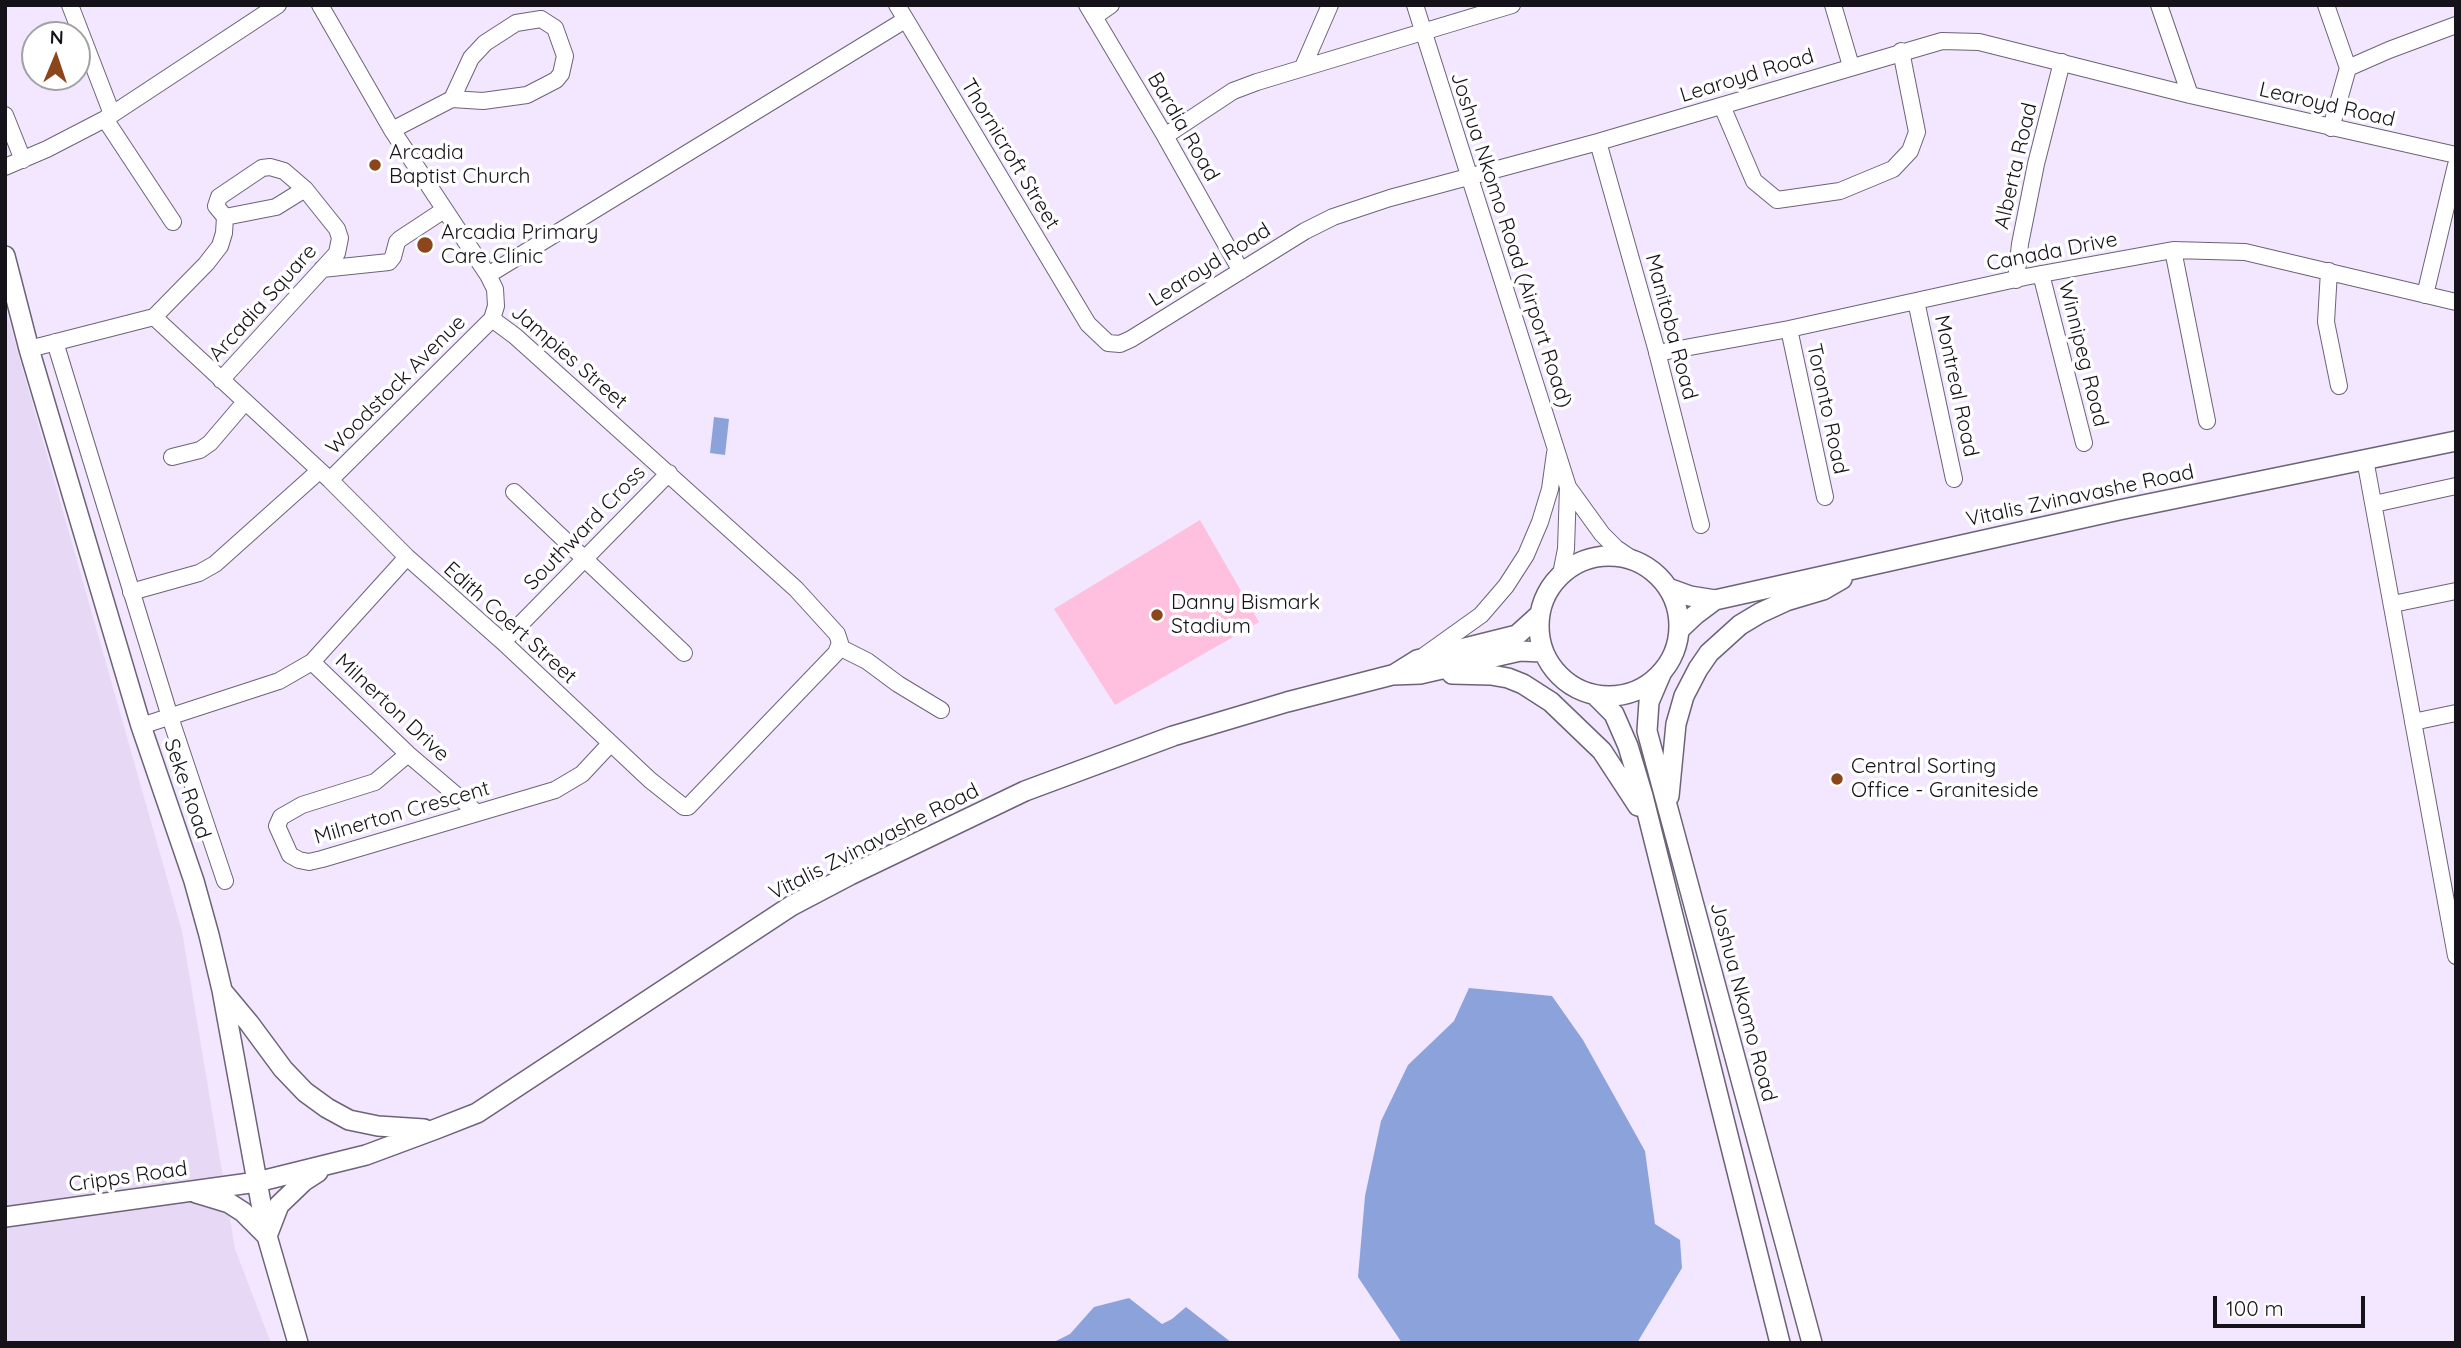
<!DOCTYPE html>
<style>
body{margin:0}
#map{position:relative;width:2461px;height:1348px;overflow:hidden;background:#f2e7fe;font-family:Quicksand,sans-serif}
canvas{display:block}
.frame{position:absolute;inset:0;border:7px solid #161219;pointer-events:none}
.north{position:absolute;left:21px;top:21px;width:70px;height:70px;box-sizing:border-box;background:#fff;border:2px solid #a2a0a3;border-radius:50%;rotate:2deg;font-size:19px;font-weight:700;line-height:28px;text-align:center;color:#161219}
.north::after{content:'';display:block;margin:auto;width:24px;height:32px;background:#8b471b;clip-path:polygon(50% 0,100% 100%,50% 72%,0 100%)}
.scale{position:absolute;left:2213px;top:1296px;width:152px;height:32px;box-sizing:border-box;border:4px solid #161219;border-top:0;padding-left:9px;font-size:21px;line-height:24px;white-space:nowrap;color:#161219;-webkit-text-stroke:5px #fff;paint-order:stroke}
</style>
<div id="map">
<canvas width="2461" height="1348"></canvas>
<div class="frame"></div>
<div class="north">N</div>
<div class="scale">100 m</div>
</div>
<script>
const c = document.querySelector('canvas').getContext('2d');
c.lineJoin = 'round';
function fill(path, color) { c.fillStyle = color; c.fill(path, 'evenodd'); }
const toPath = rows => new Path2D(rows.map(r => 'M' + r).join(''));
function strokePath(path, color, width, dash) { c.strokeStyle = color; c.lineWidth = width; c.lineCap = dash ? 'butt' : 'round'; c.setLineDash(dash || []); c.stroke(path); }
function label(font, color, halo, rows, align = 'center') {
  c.font = font + ' Quicksand,sans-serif'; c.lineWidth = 7; c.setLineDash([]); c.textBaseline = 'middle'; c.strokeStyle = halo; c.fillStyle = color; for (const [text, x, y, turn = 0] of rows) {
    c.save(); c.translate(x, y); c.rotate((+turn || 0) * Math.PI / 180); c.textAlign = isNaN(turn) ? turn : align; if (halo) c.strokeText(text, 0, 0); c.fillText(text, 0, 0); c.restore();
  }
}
fill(toPath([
 [5,307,182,931,235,1249,271,1343,5,1343]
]), '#e7d9f6');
fill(toPath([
 [1200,520,1259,622,1115,705,1054,609]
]), '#fec0de');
fill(toPath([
 [714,417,729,419,725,455,710,453],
 [1469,988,1552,996,1583,1040,1645,1151,1655,1224,1680,1240,1682,1268,1637,1343,1402,1343,1358,1277,1365,1196,1381,1121,1408,1065,1454,1021],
 [1129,1298,1162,1324,1172,1319,1186,1307,1232,1343,1052,1343,1070,1334,1094,1307]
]), '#8ca2db');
const minor = toPath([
 [70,5,112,114],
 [897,5,1088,324,1108,343,1120,344,1131,339,1305,231,1333,217,1390,198,1598,142,1942,41,1979,42,2190,95,2456,155],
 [1087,5,1165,136,1241,271],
 [1415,5,1568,487,1602,534,1616,548,1635,561],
 [1833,5,1851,66],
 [2159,5,2190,95],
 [2326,5,2348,68],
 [1094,17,1111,5],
 [1303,67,1330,5],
 [1722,106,1754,181,1777,200,1840,191,1893,169,1910,151,1917,132,1901,51],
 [5,115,23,160],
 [105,119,173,222],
 [2331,128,2348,68,2389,50,2456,25],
 [392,130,452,99,471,58,485,43,516,23,541,19,555,28,565,56,561,74,556,80,527,95,483,101,452,99],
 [1165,136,1233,91,1257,82,1512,5],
 [1598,142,1656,348,1701,525],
 [5,167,47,149,105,119,278,5],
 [225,217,216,206,219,197,262,168,270,167,284,171,305,189],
 [2173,250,2207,421],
 [322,269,389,262,393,257,397,242,400,239,444,210],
 [2329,271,2326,322,2339,386],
 [2041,274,2084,443],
 [488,275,905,20],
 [2016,280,2020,244,2036,164,2062,62],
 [2425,295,2456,165],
 [1916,301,1954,479],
 [154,317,330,480,407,557,503,642,650,780,684,807,688,807,836,653,840,643,837,634,796,589,515,336,492,319,496,306,495,289,488,275,392,130,320,5],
 [1789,329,1825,497],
 [55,342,170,717,225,881],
 [29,349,154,317,206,264,220,246,224,233,225,217,276,207,305,189,337,229,340,238,337,253,221,380],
 [1657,353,1789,329,2025,277,2173,250,2245,252,2456,302],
 [172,457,200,450,210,443,245,402],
 [2365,459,2456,956],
 [330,480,492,319],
 [514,492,684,653],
 [2374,504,2456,486],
 [1561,574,1566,549,1568,487],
 [131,592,199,573,215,564,319,471],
 [2393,604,2456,591],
 [503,642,669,473],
 [839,647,867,661,898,684,941,710],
 [1425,655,1481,615,1506,586,1526,555,1540,522,1550,489,1555,453],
 [312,662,408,754,476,812],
 [2413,722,2456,713],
 [141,726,279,681,312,662,407,557],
 [408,754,375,782,302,805,281,817,277,826,290,855,299,860,309,862,322,859,555,790,582,774,610,744]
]);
const major = toPath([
 [5,256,29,349,141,726,194,881,209,935,222,990,267,1236,298,1343],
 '1539 626a70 70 0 1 1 140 0a70 70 0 1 1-140 0Z',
 [1668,588,1690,596,1715,600,2119,510,2456,441],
 [1679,630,1695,615,1715,600],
 [1452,674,1491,675,1508,678,1523,684,1551,702,1602,751,1638,806],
 [1661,674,1649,702,1647,731,1812,1343],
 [1393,675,1417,660,1517,635,1539,615],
 [1596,696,1614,714,1628,746,1643,796,1780,1343],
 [1669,796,1676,724,1684,696,1698,669,1709,653,1740,625,1760,613,1786,601,1823,590,1842,579],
 [224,993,249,1023,283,1069,305,1092,327,1108,349,1120,378,1126,424,1129],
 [196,1193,229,1203,243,1212,267,1236],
 [5,1217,257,1182,366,1155,436,1129,477,1113,791,906,850,875,1025,791,1173,736,1287,702,1392,675,1420,674,1520,651,1542,652],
 [267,1236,279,1205,304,1181,318,1172]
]);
strokePath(minor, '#6d6377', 18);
strokePath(major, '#6d6377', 22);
strokePath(minor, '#fff', 16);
strokePath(major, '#fff', 19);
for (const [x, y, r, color] of [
 [375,165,7,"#8b471b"],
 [425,245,9,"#8b471b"],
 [1157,615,7,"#8b471b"],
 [1837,779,7,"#8b471b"]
]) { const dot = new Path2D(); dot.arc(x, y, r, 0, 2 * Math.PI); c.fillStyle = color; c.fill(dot); strokePath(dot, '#fff', 2.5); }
label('21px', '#161219', '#fff', [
 ["Learoyd Road",1747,76,-17],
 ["Learoyd Road",2327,105,13],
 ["Bardia Road",1183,127,60],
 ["Thornicroft Street",1010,154,59],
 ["Alberta Road",2016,166,-77],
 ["Joshua Nkomo Road (Airport Road)",1511,240,72],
 ["Canada Drive",2052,252,-11],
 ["Learoyd Road",1210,265,-32],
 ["Arcadia Square",263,303,-48],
 ["Manitoba Road",1671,327,75],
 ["Winnipeg Road",2083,354,76],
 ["Jampies Street",569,357,41],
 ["Woodstock Avenue",396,385,-45],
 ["Montreal Road",1956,386,78],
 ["Toronto Road",1827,409,78],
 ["Vitalis Zvinavashe Road",2080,496,-12],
 ["Southward Cross",585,528,-46],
 ["Edith Coert Street",510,623,42],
 ["Milnerton Drive",392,708,43],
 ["Seke Road",187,789,71],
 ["Milnerton Crescent",402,813,-16],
 ["Vitalis Zvinavashe Road",874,842,-27],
 ["Joshua Nkomo Road",1743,1002,75],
 ["Cripps Road",128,1177,-8]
]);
label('21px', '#161219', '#fff', [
 ["Arcadia",389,153],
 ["Baptist Church",389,177],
 ["Arcadia Primary",441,233],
 ["Care Clinic",441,257],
 ["Danny Bismark",1171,603],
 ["Stadium",1171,627],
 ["Central Sorting",1851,767],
 ["Office - Graniteside",1851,791]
], 'left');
</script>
